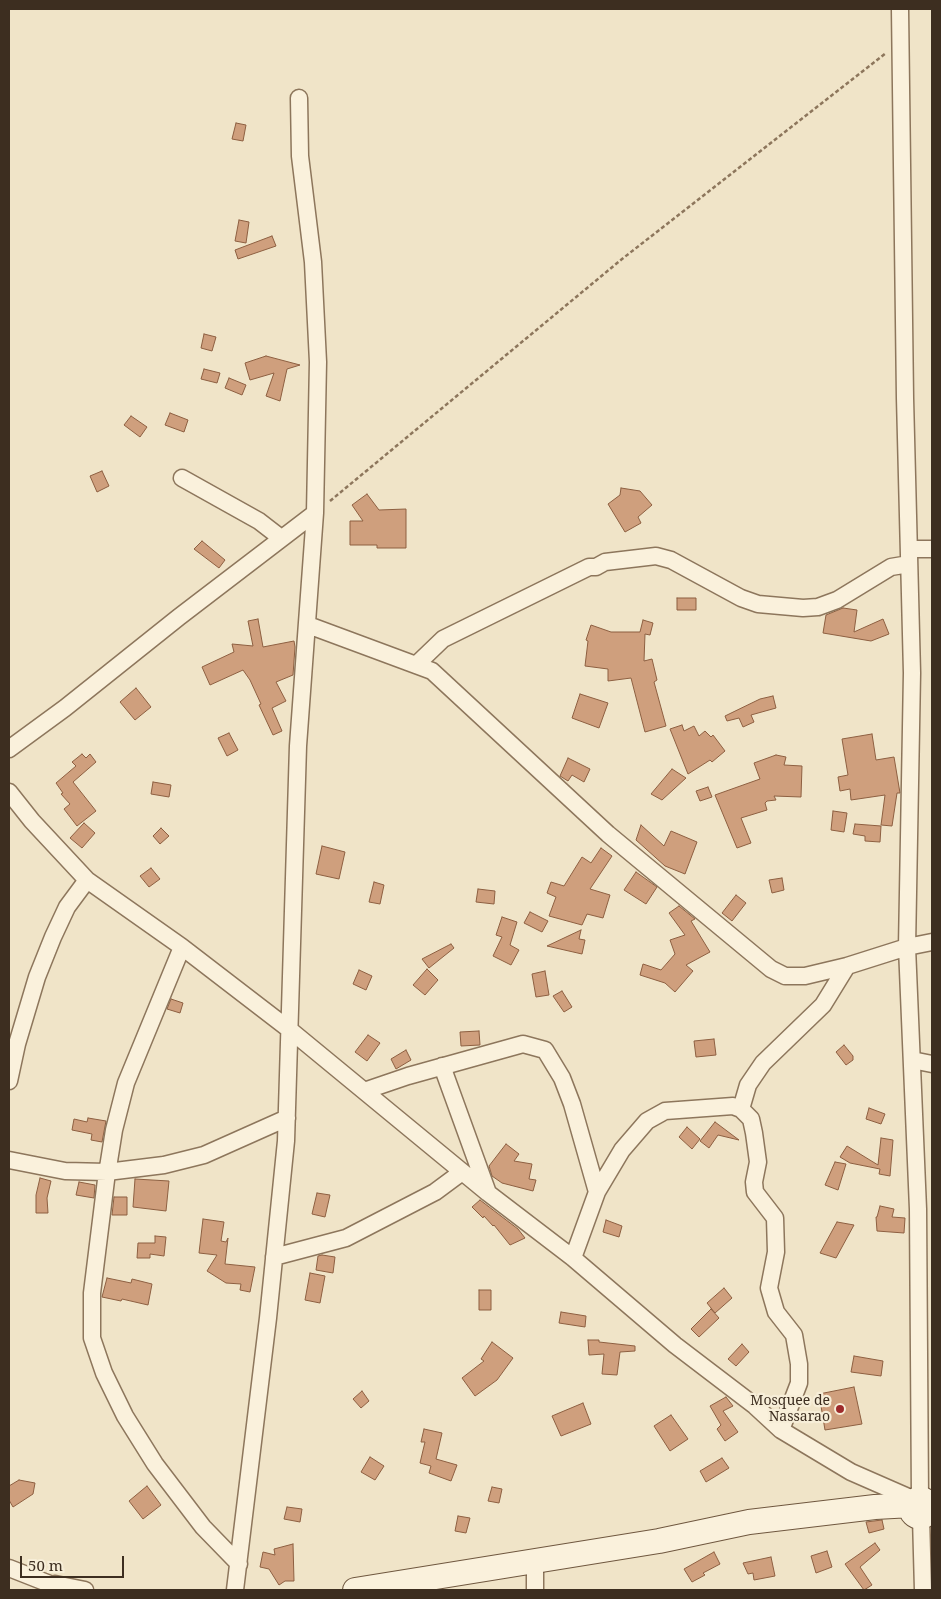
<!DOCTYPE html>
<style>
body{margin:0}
#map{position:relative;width:941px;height:1599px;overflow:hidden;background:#f0e4c8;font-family:"Noto Serif",serif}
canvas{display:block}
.frame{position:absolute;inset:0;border:10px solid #3d2e20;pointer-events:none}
.scale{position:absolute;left:20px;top:1556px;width:104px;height:22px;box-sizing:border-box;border:2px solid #3d2e20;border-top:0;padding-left:6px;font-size:15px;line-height:18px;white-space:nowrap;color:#3d2e20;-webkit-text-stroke:4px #f7eed8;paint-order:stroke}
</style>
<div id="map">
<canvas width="941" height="1599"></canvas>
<div class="frame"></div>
<div class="scale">50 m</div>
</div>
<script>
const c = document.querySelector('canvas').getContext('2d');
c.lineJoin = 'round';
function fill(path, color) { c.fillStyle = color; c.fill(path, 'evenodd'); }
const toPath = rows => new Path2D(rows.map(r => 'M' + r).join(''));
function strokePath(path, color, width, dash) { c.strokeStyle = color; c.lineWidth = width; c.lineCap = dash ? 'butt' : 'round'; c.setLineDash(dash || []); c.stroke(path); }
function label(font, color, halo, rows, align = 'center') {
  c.font = font + ' "Noto Serif",serif'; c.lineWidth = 4.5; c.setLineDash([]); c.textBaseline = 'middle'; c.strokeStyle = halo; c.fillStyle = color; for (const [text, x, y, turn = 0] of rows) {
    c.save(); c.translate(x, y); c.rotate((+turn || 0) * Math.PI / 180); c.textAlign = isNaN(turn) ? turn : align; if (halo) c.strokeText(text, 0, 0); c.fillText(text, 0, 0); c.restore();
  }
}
const building = toPath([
 [236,123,246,125,243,141,232,139,236,123],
 [239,220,249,222,246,243,235,241,239,220],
 [272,236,276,246,238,259,235,250,272,236],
 [204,334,216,337,212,351,201,348,204,334],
 [266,356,300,365,287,369,280,401,266,396,274,373,250,380,245,363,266,356],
 [204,369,220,373,217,383,201,379,204,369],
 [229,378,246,385,242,395,225,388,229,378],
 [170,413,188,420,184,432,165,425,170,413],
 [131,416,147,427,140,437,124,425,131,416],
 [102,471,109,486,97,492,90,476,102,471],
 [621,488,640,491,652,505,638,517,641,523,625,532,608,504,620,495,621,488],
 [367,494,379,510,406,509,406,548,377,548,377,545,350,545,350,521,363,521,352,505,367,494],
 [202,541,225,560,219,568,194,549,202,541],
 [677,598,696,598,696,610,677,610,677,598],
 [843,608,857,610,854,632,883,619,889,634,871,641,823,633,826,615,843,608],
 [258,619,263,647,294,641,295,647,293,675,276,682,286,701,272,708,282,731,273,735,259,705,261,704,250,680,243,670,210,685,202,667,234,652,232,644,253,646,248,621,258,619],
 [643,620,653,623,650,635,645,634,644,661,652,659,657,680,654,682,666,726,645,732,631,678,608,681,608,669,585,666,588,641,586,640,591,625,611,632,640,632,643,620],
 [136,688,151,707,135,720,120,702,136,688],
 [580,694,608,703,599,728,572,718,580,694],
 [773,696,776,708,751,715,754,722,743,727,739,718,727,721,725,716,760,699,773,696],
 [682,725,684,731,694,726,699,736,705,731,711,737,713,735,725,751,712,762,710,760,688,774,670,729,682,725],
 [229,733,238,750,227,756,218,738,229,733],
 [872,734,876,760,894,757,900,793,897,793,892,826,881,825,885,795,851,800,850,789,840,791,838,777,848,775,842,739,872,734],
 [82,754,86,758,90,754,96,762,73,782,96,811,77,826,64,809,70,804,61,794,63,793,56,783,76,766,72,762,82,754],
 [776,755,786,757,784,765,802,766,801,797,774,796,776,800,767,801,765,803,767,810,741,818,751,843,737,848,715,795,760,779,754,763,776,755],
 [568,758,590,769,584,782,572,775,568,781,560,776,568,758],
 [672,769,686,778,662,800,651,794,672,769],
 [153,782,171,785,169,797,151,794,153,782],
 [708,787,712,797,700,801,696,791,708,787],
 [833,811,847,813,844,832,831,830,833,811],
 [84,823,95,833,82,848,70,838,84,823],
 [855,824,881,826,880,842,865,841,865,836,853,834,855,824],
 [641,825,664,846,671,831,697,842,685,874,665,866,636,840,641,825],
 [161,828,169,836,160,844,153,836,161,828],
 [322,846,345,852,339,879,316,874,322,846],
 [601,848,612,856,590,889,610,895,603,918,587,914,582,925,549,916,556,897,547,893,551,882,564,886,582,857,591,863,601,848],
 [151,868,160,879,149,887,140,876,151,868],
 [636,872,657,887,646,904,624,890,636,872],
 [782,878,784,890,772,893,769,880,782,878],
 [374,882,384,885,380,904,369,902,374,882],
 [478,889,495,891,494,904,476,902,478,889],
 [736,895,746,903,732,921,722,913,736,895],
 [679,906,695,919,691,921,710,952,686,965,693,971,675,992,665,983,640,975,643,964,661,970,675,954,670,940,685,935,669,913,679,906],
 [530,912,548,921,542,932,524,923,530,912],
 [502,917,517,922,510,945,519,950,511,965,493,956,502,937,496,935,502,917],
 [581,930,579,939,585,940,582,954,547,946,581,930],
 [451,944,454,948,429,968,422,959,451,944],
 [427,969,438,980,425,995,413,985,427,969],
 [359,970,372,976,366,990,353,984,359,970],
 [545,971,549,995,536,997,532,974,545,971],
 [562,991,572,1007,564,1012,553,996,562,991],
 [171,999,183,1003,180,1013,167,1009,171,999],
 [479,1031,480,1045,461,1046,460,1032,479,1031],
 [368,1035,380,1043,367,1061,355,1052,368,1035],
 [714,1039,716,1055,696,1057,694,1041,714,1039],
 [844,1045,853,1056,853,1060,846,1065,836,1052,844,1045],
 [406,1050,411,1060,396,1069,391,1059,406,1050],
 [869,1108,885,1114,881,1124,866,1119,869,1108],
 [88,1118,106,1121,102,1142,91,1140,92,1134,72,1130,74,1119,87,1122,88,1118],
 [715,1122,739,1140,718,1135,709,1148,700,1141,715,1122],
 [687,1127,700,1139,692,1149,679,1137,687,1127],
 [881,1138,893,1140,890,1176,879,1174,880,1169,850,1163,840,1157,847,1146,878,1165,881,1138],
 [506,1144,519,1154,514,1161,532,1164,529,1179,536,1180,533,1191,502,1183,492,1176,489,1166,506,1144],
 [835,1162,846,1164,838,1190,825,1185,835,1162],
 [40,1178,51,1181,47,1198,48,1213,36,1213,36,1195,40,1178],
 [135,1179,169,1181,166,1211,133,1207,135,1179],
 [79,1182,95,1185,94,1198,76,1195,79,1182],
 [317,1193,330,1195,325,1217,312,1214,317,1193],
 [114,1197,127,1197,127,1215,112,1215,114,1197],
 [480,1200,518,1229,525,1238,510,1245,494,1225,493,1226,484,1216,483,1218,472,1207,480,1200],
 [880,1206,894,1209,892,1217,905,1218,904,1233,877,1231,876,1217,877,1217,880,1206],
 [203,1219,224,1222,221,1241,226,1242,228,1238,225,1264,255,1267,250,1292,240,1290,241,1284,226,1283,207,1271,217,1255,199,1253,203,1219],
 [606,1220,622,1226,619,1237,603,1232,606,1220],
 [837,1222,854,1225,836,1258,820,1253,837,1222],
 [155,1236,166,1237,164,1256,150,1254,150,1258,137,1258,138,1243,155,1243,155,1236],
 [322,1255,335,1257,333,1273,316,1270,318,1256,322,1255],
 [310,1273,325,1276,320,1303,305,1300,310,1273],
 [107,1278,131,1283,132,1279,152,1284,148,1305,122,1299,121,1301,102,1297,107,1278],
 [724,1288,732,1298,715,1313,707,1303,724,1288],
 [479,1290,491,1290,491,1310,479,1310,479,1290],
 [711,1309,719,1318,699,1337,691,1329,711,1309],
 [561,1312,586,1316,585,1327,559,1323,561,1312],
 [588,1340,599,1340,599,1342,635,1346,635,1351,620,1352,617,1375,602,1374,604,1354,589,1355,588,1340],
 [492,1342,513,1358,497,1380,475,1396,462,1378,484,1361,481,1359,492,1342],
 [742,1344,749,1352,736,1366,728,1359,742,1344],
 [854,1356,883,1361,881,1376,851,1372,854,1356],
 [854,1387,862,1424,825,1430,819,1394,854,1387],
 [362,1391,369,1401,361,1408,353,1399,362,1391],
 [726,1397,733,1406,723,1411,738,1432,725,1441,717,1429,721,1425,710,1406,726,1397],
 [583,1403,591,1424,561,1436,552,1416,583,1403],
 [671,1415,688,1439,670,1451,654,1426,671,1415],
 [424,1429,442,1433,436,1459,457,1465,451,1481,429,1473,431,1466,420,1463,425,1442,421,1442,424,1429],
 [370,1457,384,1466,375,1480,361,1472,370,1457],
 [722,1458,729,1468,706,1482,700,1471,722,1458],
 [19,1480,35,1483,33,1494,13,1507,9,1500,9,1486,19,1480],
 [147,1486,161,1505,143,1519,129,1501,147,1486],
 [492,1487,502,1489,499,1503,488,1501,492,1487],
 [287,1507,302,1509,300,1522,284,1519,287,1507],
 [458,1516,470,1518,466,1533,455,1531,458,1516],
 [882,1520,884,1529,869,1533,866,1522,882,1520],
 [875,1543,880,1550,860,1567,872,1585,864,1590,845,1564,875,1543],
 [293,1544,294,1581,285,1581,279,1585,269,1569,260,1567,263,1552,275,1555,274,1549,293,1544],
 [827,1551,832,1567,816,1573,811,1556,827,1551],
 [714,1552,720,1564,703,1573,705,1575,692,1582,684,1569,714,1552],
 [771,1557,775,1576,754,1580,753,1573,748,1574,743,1563,771,1557]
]);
fill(building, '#cf9f7d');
strokePath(building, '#8d5f41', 1);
const street = toPath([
 [900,9,905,398,912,673,907,947,918,1209,920,1499],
 [182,478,259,521,281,538],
 [909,549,932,549],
 [308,625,432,671,608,834,771,969,785,976,805,976,847,966,907,947,932,942],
 [417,664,443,639,589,567,596,567,605,562,656,556,671,560,741,598,758,604,803,608,818,607,837,600,891,567,909,564],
 [9,749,65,708,179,617,315,513],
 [9,792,32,821,87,880,182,947,290,1030,488,1193,573,1258,675,1345,755,1406,781,1430,851,1472,915,1500],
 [182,947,126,1083,114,1130,106,1180,92,1293,92,1338,104,1373,125,1416,155,1464,203,1527,239,1564],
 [912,1060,932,1064],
 [442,1066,488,1193],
 [9,1081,17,1044,37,977,53,937,67,907,87,880],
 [364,1091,408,1076,523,1044,545,1050,562,1078,572,1104,597,1192],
 [741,1109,748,1085,763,1063,823,1005,847,966],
 [9,1160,65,1171,107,1172,164,1165,204,1155,287,1118],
 [274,1257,346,1238,435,1192,462,1172],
 [573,1258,597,1192,622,1150,647,1121,665,1111,733,1106,741,1109,751,1119,754,1133,758,1162,754,1182,755,1192,775,1218,776,1252,769,1288,776,1312,794,1335,799,1364,799,1383,781,1430],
 [921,1517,923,1590],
 [9,1568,65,1590],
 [55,1584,85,1590],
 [235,1590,268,1318,286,1141,298,746,315,513,318,362,313,262,300,156,299,98],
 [535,1590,535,1561]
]);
const secondary = toPath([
 '911 1508a9 9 0 1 1 18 0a9 9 0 1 1-18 0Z',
 [355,1590,659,1541,749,1522,875,1507,912,1505]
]);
strokePath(street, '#8d765c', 19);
strokePath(secondary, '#6f573f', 26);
strokePath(toPath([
 [330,501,622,259,886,53]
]), '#8d765c', 2.5, [4, 2.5]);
strokePath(street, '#faf1dc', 16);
strokePath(secondary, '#faf1dc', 24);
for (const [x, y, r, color] of [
 [840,1409,5,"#9e2a2b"]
]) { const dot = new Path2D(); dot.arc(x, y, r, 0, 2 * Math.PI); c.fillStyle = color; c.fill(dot); strokePath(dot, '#f7eed8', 2); }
label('14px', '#3d2e20', '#f7eed8', [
 ["Mosquee de",830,1401],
 ["Nassarao",830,1417]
], 'right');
</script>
